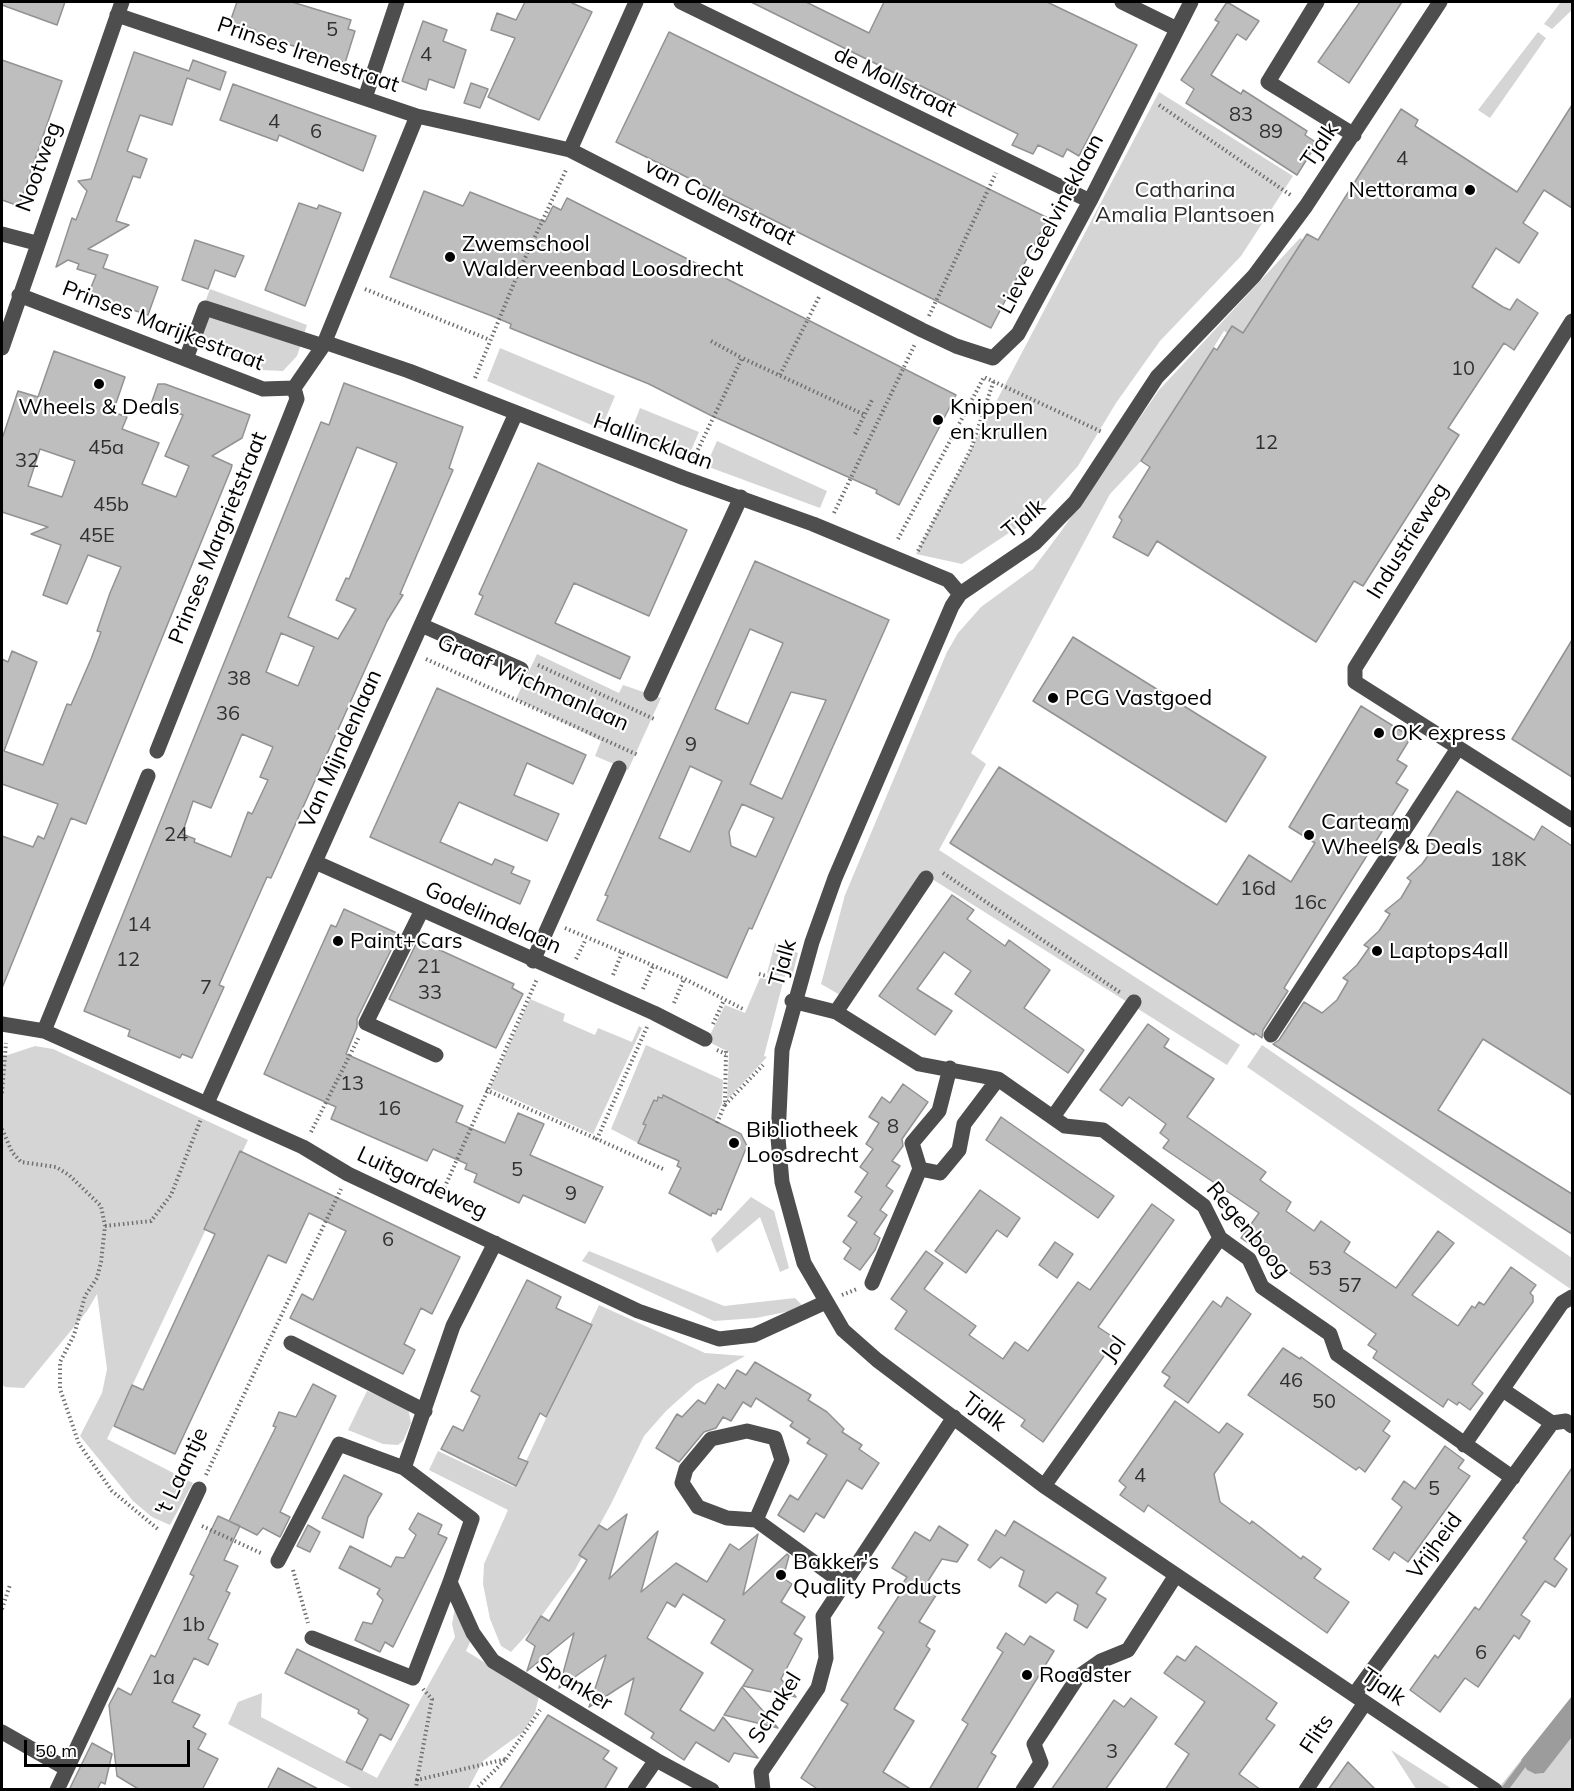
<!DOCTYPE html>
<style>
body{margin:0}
#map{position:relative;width:1574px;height:1791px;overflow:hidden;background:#fff;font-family:Mulish,sans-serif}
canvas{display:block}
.frame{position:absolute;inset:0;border:3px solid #000;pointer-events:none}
.scale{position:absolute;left:24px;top:1740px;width:166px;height:27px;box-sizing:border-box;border:3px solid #000;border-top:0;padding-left:8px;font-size:18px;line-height:21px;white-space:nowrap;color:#000;-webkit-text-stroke:4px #fff;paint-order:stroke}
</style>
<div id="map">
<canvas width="1574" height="1791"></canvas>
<div class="frame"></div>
<div class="scale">50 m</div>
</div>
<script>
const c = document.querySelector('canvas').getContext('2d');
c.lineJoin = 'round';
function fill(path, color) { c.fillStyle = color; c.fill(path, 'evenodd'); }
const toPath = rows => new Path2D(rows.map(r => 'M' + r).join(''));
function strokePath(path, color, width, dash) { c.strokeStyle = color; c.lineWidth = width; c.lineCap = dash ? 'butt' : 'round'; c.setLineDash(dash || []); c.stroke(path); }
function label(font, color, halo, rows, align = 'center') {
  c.font = font + ' Mulish,sans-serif'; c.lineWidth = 4.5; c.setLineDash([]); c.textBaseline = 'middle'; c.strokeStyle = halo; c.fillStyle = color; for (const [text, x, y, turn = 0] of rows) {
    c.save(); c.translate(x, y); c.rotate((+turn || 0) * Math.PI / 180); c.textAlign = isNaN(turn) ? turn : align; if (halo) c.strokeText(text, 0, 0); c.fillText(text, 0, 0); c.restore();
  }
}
fill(toPath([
 [1561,2,1572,2,1572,10,1552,29,1544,24],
 [1538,32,1546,38,1490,118,1478,110],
 [1159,92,1293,176,1241,256,1160,341,1116,403,1078,466,1030,519,962,564,916,554],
 [1300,238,1303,240,1239,340,1224,331,1142,460,1110,494,971,753,986,764,939,850,1240,1045,1227,1065,921,872,840,995,821,984,845,895,947,652,958,633,981,607,1033,569,1062,530,1159,390],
 [210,289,307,325,297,356,283,371,261,370,190,342],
 [500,348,615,396,601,429,487,381],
 [640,408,699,432,687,460,629,436],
 [717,441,827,491,820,508,706,466],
 [537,654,619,693,623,685,661,698,628,770,595,756,601,741,516,699],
 [775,943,798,953,793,973,786,972,785,977,767,973],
 [760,978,783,982,764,1056,767,1057,727,1100,729,1052,707,1041,725,1005,745,1013],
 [530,999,565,1014,563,1021,595,1035,598,1028,632,1042,639,1026,642,1028,593,1134,490,1088],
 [646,1045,723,1080,722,1103,714,1122,700,1115,701,1112,686,1109,687,1106,668,1101,668,1098,663,1095,654,1100,638,1143,611,1129],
 [1262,1045,1572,1258,1572,1290,1247,1067],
 [35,1046,53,1049,248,1140,107,1439,193,1483,170,1525,152,1517,133,1501,80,1436,102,1393,107,1369,97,1294,87,1311,24,1388,5,1387,2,1384,2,1057],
 [751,1197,774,1211,789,1268,780,1272,760,1217,717,1253,711,1239],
 [589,1251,724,1306,795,1298,805,1308,756,1318,714,1321,582,1261],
 [599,1305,705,1353,745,1356,696,1384,666,1411,644,1436,611,1504,575,1570,532,1629,511,1652,501,1646,490,1619,483,1584,484,1564,508,1510,429,1470,438,1451,514,1487],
 [367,1391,408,1408,411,1423,403,1441,398,1445,383,1444,348,1430],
 [455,1608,472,1638,466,1651,539,1696,535,1713,523,1732,483,1761,468,1789,353,1789,228,1724,238,1702,262,1693,261,1717,377,1778,455,1637,452,1624],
 [1572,1737,1572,1789,1497,1790,1521,1760,1527,1770,1535,1774,1544,1773],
 [1391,1750,1452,1789,1416,1789]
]), '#d5d5d5');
fill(toPath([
 [1572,1696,1572,1737,1544,1773,1535,1774,1527,1770,1521,1760]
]), '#9c9c9c');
strokePath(toPath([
 [1504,1790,1528,1758]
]), '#9c9c9c', 7);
const building = toPath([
 [2,2,65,2,57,25,2,5,2,2],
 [237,2,292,2,351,20,348,29,355,31,345,63,254,33,255,30,230,22,237,2],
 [525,2,570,2,592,12,539,120,488,97,515,38,491,30,497,13,516,20,525,2],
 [751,2,806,2,869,33,884,2,1047,2,1137,45,1079,156,1067,149,1063,157,1038,145,1033,154,1012,145,1018,134,751,2],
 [1227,2,1259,21,1246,40,1237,34,1211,75,1241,94,1243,90,1307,131,1305,135,1317,143,1297,175,1186,103,1194,89,1181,80,1219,22,1215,20,1227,2],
 [1360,2,1402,2,1349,83,1318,62,1360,2],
 [423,21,447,30,443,41,466,50,454,88,429,79,426,90,402,81,423,21],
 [669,32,1048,218,991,328,616,142,669,32],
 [134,52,189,71,193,60,226,72,220,90,187,78,172,125,140,115,127,151,147,159,140,178,133,176,116,221,129,225,88,249,108,255,103,268,158,287,148,315,88,295,96,275,77,269,79,264,68,260,56,267,72,218,76,220,87,191,78,181,91,179,134,52],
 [2,60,62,81,19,206,2,200,2,60],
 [471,83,488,89,480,108,464,103,471,83],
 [233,84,376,136,363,171,279,135,277,141,220,120,233,84],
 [1572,105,1572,208,1544,190,1523,223,1538,233,1519,263,1496,248,1472,287,1503,307,1510,310,1517,299,1538,313,1514,350,1504,343,1448,428,1459,435,1363,586,1354,581,1316,642,1157,541,1148,556,1113,537,1122,520,1119,517,1150,467,1141,461,1214,348,1217,350,1232,326,1243,333,1307,234,1318,240,1401,109,1418,120,1415,126,1517,192,1572,105],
 [424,191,463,206,470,192,545,222,553,206,561,210,567,198,956,395,899,505,876,493,877,490,710,415,649,384,510,328,511,324,492,316,390,277,424,191],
 [299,203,317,209,319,205,341,213,305,306,265,290,299,203],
 [195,240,244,256,235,277,215,270,208,289,182,280,195,240],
 [54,351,125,377,113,412,127,417,122,429,159,443,142,484,176,497,189,466,165,456,183,415,151,404,158,384,165,384,250,415,242,438,212,456,232,465,231,469,86,824,71,818,2,988,2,836,33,847,38,836,44,839,58,804,2,784,2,659,8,662,12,651,37,662,4,751,43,765,67,704,71,705,91,659,101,632,97,631,110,593,121,567,88,555,67,604,43,595,61,545,31,534,48,527,2,512,2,439,18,391,38,397,54,351],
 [40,449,75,461,62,497,28,486,40,449],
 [344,383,463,427,449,468,453,470,400,594,403,595,387,621,271,878,267,877,219,985,224,987,192,1058,182,1054,180,1058,128,1036,130,1030,84,1011,321,422,329,425,344,383],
 [357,447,397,463,349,579,346,578,336,600,356,609,338,639,288,617,357,447],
 [281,633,314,647,298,686,266,672,281,633],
 [242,734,273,747,260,777,268,780,252,814,248,812,231,857,194,842,195,839,182,834,193,801,211,808,242,734],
 [538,463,687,530,649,616,574,583,555,623,630,657,620,679,475,614,483,596,479,594,538,463],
 [755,561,889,620,752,929,749,928,727,978,597,920,608,896,605,895,755,561],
 [750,629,783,643,748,724,715,709,750,629],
 [791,692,826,700,782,799,750,784,791,692],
 [690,766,722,781,690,852,659,838,690,766],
 [742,804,774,818,756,857,731,846,729,832,742,804],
 [1073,637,1266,757,1226,822,1033,701,1073,637],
 [1572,640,1572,777,1512,739,1572,640],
 [437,688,586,755,573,784,527,763,514,795,559,814,547,841,459,802,440,842,492,865,495,859,514,867,511,873,530,881,520,904,370,837,437,688],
 [1361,706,1411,737,1397,760,1407,766,1396,783,1408,790,1284,988,1288,991,1263,1030,1262,1038,1255,1033,1254,1035,950,843,999,767,1217,905,1249,855,1291,882,1315,843,1289,827,1361,706],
 [1457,791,1534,840,1542,826,1572,846,1572,1095,1483,1039,1438,1110,1572,1194,1572,1234,1273,1044,1279,1040,1304,1002,1322,1013,1337,1000,1348,981,1343,978,1357,965,1369,948,1364,945,1379,931,1390,914,1385,911,1401,898,1411,881,1407,878,1422,864,1435,846,1426,840,1457,791],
 [952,895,974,910,967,919,1005,946,1009,940,1050,970,1024,1008,1084,1050,1068,1073,955,994,971,971,944,952,917,989,952,1011,935,1035,879,996,952,895],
 [344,909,399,934,357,1019,357,1027,346,1054,463,1106,456,1122,505,1143,518,1113,544,1124,530,1155,603,1187,585,1223,523,1195,519,1203,474,1182,477,1174,465,1169,467,1164,433,1149,427,1161,331,1119,336,1107,264,1074,331,925,336,927,344,909],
 [418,940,514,984,512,988,523,994,496,1048,389,999,418,940],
 [1148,1024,1169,1039,1164,1047,1214,1079,1187,1117,1266,1172,1260,1180,1291,1202,1286,1211,1314,1231,1321,1221,1350,1242,1344,1252,1396,1288,1438,1231,1454,1243,1412,1295,1458,1326,1472,1306,1475,1308,1479,1302,1484,1305,1511,1267,1536,1285,1530,1293,1533,1296,1533,1302,1472,1384,1483,1393,1470,1410,1459,1402,1457,1405,1448,1399,1443,1407,1373,1358,1377,1351,1368,1345,1376,1334,1241,1238,1259,1213,1163,1148,1169,1140,1160,1133,1166,1124,1129,1097,1122,1106,1100,1090,1148,1024],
 [903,1084,928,1102,902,1139,903,1146,892,1161,900,1166,886,1186,893,1191,880,1210,887,1215,874,1234,880,1238,875,1250,860,1270,844,1259,851,1248,843,1242,857,1222,848,1216,862,1197,855,1192,868,1173,860,1167,873,1149,866,1144,879,1123,869,1117,882,1097,890,1103,903,1084],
 [663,1095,741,1134,747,1146,721,1210,718,1209,716,1214,712,1213,711,1216,669,1193,681,1168,677,1166,679,1161,638,1143,646,1125,643,1124,654,1100,657,1101,658,1097,662,1098,663,1095],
 [1001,1117,1114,1196,1098,1218,986,1140,1001,1117],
 [240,1151,460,1257,432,1314,421,1308,404,1344,415,1350,403,1374,290,1318,302,1294,313,1300,346,1231,309,1213,286,1263,268,1255,175,1454,114,1426,132,1385,143,1390,215,1234,204,1229,240,1151],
 [980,1190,1020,1218,1007,1237,997,1230,966,1273,935,1251,980,1190],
 [1152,1204,1174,1220,1098,1327,1116,1339,1043,1442,1021,1426,1025,1420,895,1329,907,1311,891,1299,926,1251,943,1263,924,1289,976,1326,969,1335,1003,1359,1015,1342,1028,1351,1078,1282,1090,1290,1152,1204],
 [1055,1242,1073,1254,1057,1278,1039,1265,1055,1242],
 [527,1280,561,1297,556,1308,592,1325,546,1417,540,1413,518,1458,528,1462,516,1486,441,1449,453,1426,463,1431,480,1396,471,1391,527,1280],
 [1227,1297,1251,1314,1188,1403,1164,1386,1170,1377,1162,1372,1213,1301,1221,1307,1227,1297],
 [1283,1348,1300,1359,1301,1357,1390,1421,1383,1431,1390,1436,1365,1472,1359,1467,1356,1470,1248,1395,1283,1348],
 [755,1362,811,1395,808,1400,827,1412,844,1429,842,1432,862,1445,859,1449,879,1463,862,1489,847,1480,824,1518,816,1513,804,1532,778,1515,790,1495,798,1500,827,1455,807,1443,810,1439,790,1426,793,1422,756,1398,751,1407,743,1402,731,1421,723,1417,716,1428,704,1432,679,1462,656,1448,677,1414,682,1417,698,1400,705,1404,718,1384,725,1389,737,1370,746,1375,755,1362],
 [313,1384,336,1396,280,1512,290,1517,280,1537,263,1528,257,1535,229,1521,276,1427,273,1426,279,1412,296,1417,313,1384],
 [1175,1401,1219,1433,1227,1423,1243,1434,1214,1474,1220,1502,1250,1524,1252,1521,1260,1527,1301,1559,1303,1556,1321,1569,1314,1578,1349,1602,1327,1633,1148,1505,1144,1512,1120,1495,1126,1487,1119,1481,1175,1401],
 [1445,1446,1464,1460,1458,1468,1470,1476,1408,1562,1394,1552,1389,1560,1373,1549,1402,1507,1392,1499,1404,1481,1415,1489,1445,1446],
 [1572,1468,1572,1533,1554,1559,1567,1569,1555,1587,1545,1581,1521,1615,1530,1621,1519,1639,1514,1635,1478,1687,1465,1678,1440,1712,1410,1690,1435,1655,1438,1658,1475,1607,1479,1610,1527,1541,1523,1538,1572,1468],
 [344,1475,382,1494,368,1517,363,1538,322,1518,344,1475],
 [418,1513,442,1525,438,1534,447,1538,393,1647,385,1642,380,1652,355,1640,363,1622,372,1624,383,1600,377,1594,380,1589,339,1568,350,1546,391,1567,396,1557,404,1558,416,1535,409,1529,418,1513],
 [627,1514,609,1579,658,1531,641,1592,676,1563,707,1582,730,1544,739,1550,758,1534,743,1595,787,1554,789,1556,783,1578,792,1584,781,1602,805,1617,794,1634,802,1639,781,1679,796,1697,743,1686,753,1670,711,1643,725,1620,683,1594,675,1607,667,1602,647,1638,703,1673,680,1710,714,1731,723,1717,758,1758,734,1753,729,1762,696,1742,684,1760,651,1738,654,1733,625,1714,634,1678,589,1707,606,1655,559,1688,574,1633,527,1671,535,1646,526,1640,541,1616,549,1621,568,1590,587,1560,579,1555,599,1525,607,1530,627,1514],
 [218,1516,240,1526,224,1560,238,1566,226,1591,230,1593,208,1639,218,1644,208,1665,194,1658,172,1702,200,1715,193,1727,206,1734,198,1749,218,1759,202,1790,140,1790,117,1776,109,1705,118,1688,131,1695,151,1655,155,1657,194,1576,190,1574,218,1516],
 [1014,1521,1106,1578,1096,1593,1106,1599,1087,1628,1074,1620,1078,1605,1057,1592,1046,1603,1019,1586,1024,1571,1001,1557,990,1568,978,1560,996,1530,1005,1536,1014,1521],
 [308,1525,320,1532,310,1552,297,1546,308,1525],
 [939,1526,968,1545,957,1562,942,1559,928,1581,938,1592,919,1622,935,1631,926,1646,930,1649,894,1709,914,1721,883,1772,912,1790,819,1790,801,1778,848,1704,841,1700,884,1632,878,1628,904,1588,901,1586,907,1577,892,1568,915,1532,930,1541,939,1526],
 [1006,1633,1024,1645,1030,1636,1054,1651,991,1753,996,1756,976,1790,929,1790,968,1724,962,1720,1003,1652,997,1648,1006,1633],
 [1196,1646,1277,1703,1266,1719,1275,1725,1239,1774,1261,1790,1165,1790,1189,1754,1175,1744,1205,1702,1164,1673,1177,1656,1185,1661,1196,1646],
 [297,1649,409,1705,391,1740,380,1734,362,1770,346,1762,368,1719,358,1713,359,1710,285,1673,297,1649],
 [742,1687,778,1728,724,1715,742,1687],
 [1131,1698,1157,1717,1105,1790,1051,1790,1114,1700,1124,1707,1131,1698],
 [548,1715,609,1751,603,1759,617,1768,604,1790,499,1790,548,1715],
 [92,1743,112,1754,105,1784,101,1782,97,1790,69,1790,92,1743],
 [1348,1762,1376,1790,1328,1790,1348,1762],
 [278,1768,320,1790,267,1790,278,1768]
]);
fill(building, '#bebebe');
strokePath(building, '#929292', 1.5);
strokePath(toPath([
 [1159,105,1292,196],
 [365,289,490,340],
 [929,316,996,173],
 [711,341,742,358],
 [780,375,820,295],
 [475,378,519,271,566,170],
 [855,434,872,400],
 [692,462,742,358,865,415],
 [834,513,915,344],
 [898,539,984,377,1102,432],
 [918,551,971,449,994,380],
 [426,659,638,755],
 [538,665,654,719],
 [943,873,1121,993],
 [565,928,685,979,743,1009],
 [576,959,586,939],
 [759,974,781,980],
 [613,975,622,953],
 [643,989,653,966],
 [674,1003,684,979],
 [713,1024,724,1000],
 [647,1027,597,1139,663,1169],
 [717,1050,726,1054],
 [486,1090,597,1139],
 [2,1093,6,1043],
 [725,1105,763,1065],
 [717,1123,725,1104,726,1050],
 [2,1129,12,1152,21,1162,56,1167,69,1175,101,1206,105,1226,101,1262,97,1278,85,1296,74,1335,60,1362,60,1389,79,1444,112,1491,159,1530],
 [311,1132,359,1037],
 [439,1200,537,979],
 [105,1226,151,1221,171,1195,201,1119],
 [842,1295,857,1289],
 [206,1475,341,1189],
 [202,1526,263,1554],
 [293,1570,308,1623],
 [2,1609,10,1585],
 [506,1759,540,1710],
 [417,1780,432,1699,423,1689],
 [416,1790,417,1780,506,1759,475,1790]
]), '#707070', 4, [1.5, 3]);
strokePath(toPath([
 [681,2,1090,201],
 [1122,2,1177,29],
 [1317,2,1268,82,1354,135],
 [1440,2,1306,206,1254,276,1157,377,1075,502,1035,543,960,594,952,606,835,878,812,942,782,1050,778,1138,782,1182,804,1263,843,1330,877,1360,1044,1486,1495,1790],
 [117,15,417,116,570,150,922,330,956,346,993,358,1018,334,1090,201,1191,2],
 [365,98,397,2],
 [570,150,636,2],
 [2,234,36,243],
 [19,295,263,389,294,388],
 [1572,321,1355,668,1355,682,1572,820],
 [324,342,409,371,684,478,813,524,948,580,960,594],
 [2,348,122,2],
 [186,359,205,308,323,346],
 [421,625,521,669],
 [651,694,741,497],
 [157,751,297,399,294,388,323,346,417,116],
 [315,862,654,1013,705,1039],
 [422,910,366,1023,436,1055],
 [533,961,619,768],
 [792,1001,836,1012,919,1064,998,1079,1065,1126,1103,1130,1204,1206,1220,1238,1249,1259,1262,1287,1330,1334,1337,1354,1513,1478],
 [836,1012,926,878],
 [2,1024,44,1031,303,1147,348,1174,638,1311,719,1339,754,1335,826,1302],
 [44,1031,148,776],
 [1271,1035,1458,748],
 [207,1103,516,413],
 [1053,1117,1134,1002],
 [920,1169,940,1173,959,1150,964,1124,998,1079],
 [495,1243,453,1326,404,1468,472,1519,450,1582,473,1633,493,1661,656,1760,712,1790],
 [872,1283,920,1169,912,1143,939,1111,950,1068],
 [291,1343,425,1411],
 [1503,1390,1552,1423,1566,1421,1572,1426],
 [1464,1445,1562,1303,1572,1297],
 [1044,1486,1220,1238],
 [756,1520,782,1460,775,1438,747,1431,711,1439,686,1469,682,1483,698,1507,727,1518,756,1520,844,1584],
 [278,1561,339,1444,404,1468],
 [312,1638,413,1678,450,1582],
 [1354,1695,1552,1423],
 [2,1732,67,1769],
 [57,1790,199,1489],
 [635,1790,656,1760],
 [763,1790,761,1772,818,1688,826,1658,823,1616,954,1417],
 [1023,1790,1041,1763,1034,1744,1078,1677,1101,1661,1128,1650,1176,1575],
 [1306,1790,1365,1703]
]), '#4e4e4e', 15);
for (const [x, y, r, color] of [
 [1470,190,6,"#000"],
 [450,257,6,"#000"],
 [99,384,6,"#000"],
 [938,420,6,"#000"],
 [1053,698,6,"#000"],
 [1379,733,6,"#000"],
 [1309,835,6,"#000"],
 [338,941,6,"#000"],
 [1377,951,6,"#000"],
 [734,1143,6,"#000"],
 [781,1575,6,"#000"],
 [1027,1675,6,"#000"]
]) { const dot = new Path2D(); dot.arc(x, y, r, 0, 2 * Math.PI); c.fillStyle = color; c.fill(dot); strokePath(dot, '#fff', 2); }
label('20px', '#303030', null, [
 ["5",332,30],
 ["4",426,55],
 ["83",1241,115],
 ["4",274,122],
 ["6",316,132],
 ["89",1271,132],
 ["4",1402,159],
 ["10",1463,369],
 ["12",1266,443],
 ["45a",106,448],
 ["32",27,461],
 ["45b",111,505],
 ["45E",97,536],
 ["38",239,679],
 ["36",228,714],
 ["9",691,745],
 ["24",176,835],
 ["18K",1508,860],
 ["16d",1258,889],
 ["16c",1310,903],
 ["14",139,925],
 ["12",128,960],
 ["21",429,967],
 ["7",206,988],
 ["33",430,993],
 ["13",352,1084],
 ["16",389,1109],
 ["8",893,1127],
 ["5",517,1170],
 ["9",571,1194],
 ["6",388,1240],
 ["53",1320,1269],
 ["57",1350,1286],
 ["46",1291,1381],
 ["50",1324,1402],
 ["4",1140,1476],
 ["5",1434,1489],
 ["1b",193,1625],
 ["6",1481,1653],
 ["1a",163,1678],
 ["3",1112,1752]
]);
label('22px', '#000', '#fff', [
 ["Prinses Irenestraat",308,55,19],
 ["de Mollstraat",895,82,26],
 ["Tjalk",1320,145,-56],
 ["Nootweg",39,167,-70],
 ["van Collenstraat",720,202,27],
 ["Lieve Geelvincklaan",1051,224,-62],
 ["Prinses Marijkestraat",163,326,21],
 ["Hallincklaan",653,442,20],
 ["Tjalk",1024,519,-40],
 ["Prinses Margrietstraat",218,538,-68],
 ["Industrieweg",1408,541,-58],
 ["Graaf Wichmanlaan",533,683,24],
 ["Van Mijndenlaan",341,749,-66],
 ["Godelindelaan",493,918,24],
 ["Tjalk",783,963,-74],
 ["Luitgardeweg",422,1183,25],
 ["Regenboog",1248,1230,50],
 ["Jol",1114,1349,-54],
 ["Tjalk",984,1412,37],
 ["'t Laantje",182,1472,-65],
 ["Vrijheid",1435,1546,-54],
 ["Spanker",574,1684,31],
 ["Tjalk",1383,1687,34],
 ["Schakel",775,1708,-58],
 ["Flits",1317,1734,-56]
]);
label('22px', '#2c2c2c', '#fff', [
 ["Catharina",1185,190],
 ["Amalia Plantsoen",1185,215]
]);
label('22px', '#000', '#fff', [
 ["Nettorama",1458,190,"right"],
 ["Zwemschool",462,244],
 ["Walderveenbad Loosdrecht",462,269],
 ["Wheels & Deals",99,407,"center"],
 ["Knippen",950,407],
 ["en krullen",950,432],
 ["PCG Vastgoed",1065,698],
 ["OK express",1391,733],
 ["Carteam",1321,822],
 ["Wheels & Deals",1321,847],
 ["Paint+Cars",350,941],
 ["Laptops4all",1389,951],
 ["Bibliotheek",746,1130],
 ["Loosdrecht",746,1155],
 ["Bakker's",793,1562],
 ["Quality Products",793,1587],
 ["Roadster",1039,1675]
], 'left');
</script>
